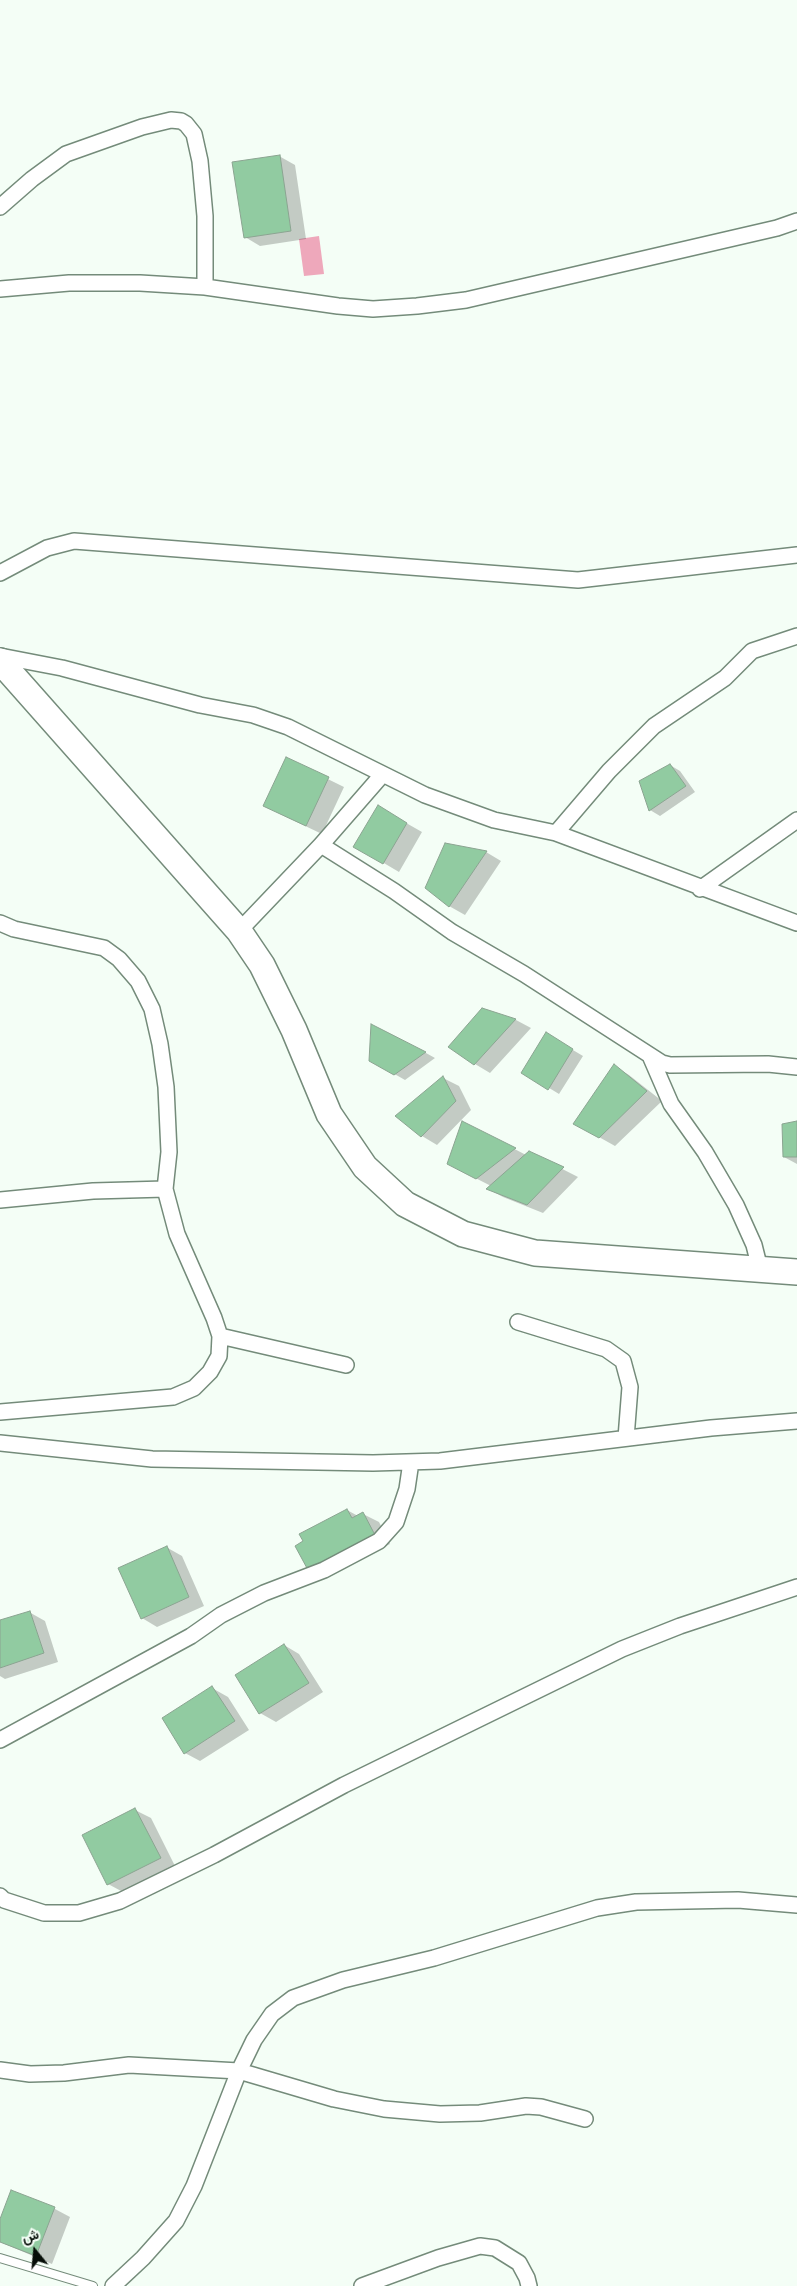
<!DOCTYPE html>
<meta charset="utf-8">
<style>
body{margin:0}
#map{position:relative;width:797px;height:2286px;overflow:hidden;background:#f4fef6;font-family:"Times New Roman",Vazirmatn,serif}
canvas{display:block}
.north{position:absolute;left:10px;top:2226px;width:50px;height:50px;-webkit-text-stroke:4px #f4fef6;paint-order:stroke;rotate:343deg;font-size:14px;font-weight:700;line-height:20px;text-align:center;color:#060e08}
.north::after{content:'';display:block;margin:auto;width:18px;height:22px;background:#060e08;clip-path:polygon(50% 0,100% 100%,50% 72%,0 100%)}
</style>
<div id="map">
<canvas width="797" height="2286"></canvas>
<div class="north">ش</div>
</div>
<script>
const c = document.querySelector('canvas').getContext('2d');
c.lineJoin = 'round';
function fill(path, color) { c.fillStyle = color; c.fill(path, 'evenodd'); }
const toPath = rows => new Path2D(rows.map(r => 'M' + r).join(''));
function strokePath(path, color, width, dash) { c.strokeStyle = color; c.lineWidth = width; c.lineCap = dash ? 'butt' : 'round'; c.setLineDash(dash || []); c.stroke(path); }
fill(toPath([
 [319,236,324,274,304,276,299,239]
]), '#eea8bb');
fill(toPath([
 [279,156,295,165,306,239,260,246,245,237],
 [287,759,344,787,322,834,280,814],
 [670,765,680,771,695,792,660,816,650,810],
 [378,807,422,832,399,872,355,846],
 [486,852,501,861,465,915,449,906],
 [483,1009,516,1020,531,1028,490,1073,475,1064],
 [372,1026,426,1053,435,1058,405,1080,370,1060],
 [546,1034,583,1056,559,1094,523,1072],
 [614,1066,629,1075,662,1101,615,1146,590,1132],
 [443,1078,459,1086,471,1110,437,1145,422,1136],
 [463,1122,526,1155,529,1152,578,1177,543,1213,503,1197,488,1189,491,1186,448,1164],
 [797,1122,797,1164,784,1157],
 [347,1510,358,1516,363,1514,379,1522,390,1544,324,1578,309,1569],
 [166,1547,182,1556,204,1606,157,1627,142,1618],
 [29,1612,45,1621,58,1662,5,1679,0,1676,0,1622],
 [284,1645,299,1654,323,1692,276,1722,260,1713],
 [212,1688,228,1697,249,1730,200,1761,185,1753],
 [135,1810,151,1818,175,1866,123,1892,108,1884],
 [12,2192,55,2209,70,2217,52,2264,0,2242,0,2222]
]), '#0003');
const building = toPath([
 [280,155,291,231,244,238,232,162,280,155],
 [286,757,329,777,306,826,263,806,286,757],
 [670,764,686,786,649,811,639,781,670,764],
 [378,805,407,823,383,864,353,847,378,805],
 [445,843,487,851,449,907,425,888,445,843],
 [482,1008,516,1019,474,1065,448,1047,482,1008],
 [371,1024,426,1052,394,1075,369,1061,371,1024],
 [546,1032,573,1049,548,1090,521,1073,546,1032],
 [614,1064,647,1091,599,1138,573,1124,614,1064],
 [443,1076,456,1101,421,1137,395,1116,443,1076],
 [462,1121,516,1148,476,1179,447,1164,462,1121],
 [797,1121,797,1157,783,1157,782,1124,797,1121],
 [529,1151,564,1167,527,1205,486,1189,529,1151],
 [347,1509,352,1518,363,1512,375,1535,308,1570,295,1546,303,1541,299,1534,347,1509],
 [167,1546,189,1597,141,1619,118,1568,167,1546],
 [30,1611,44,1653,0,1668,0,1620,30,1611],
 [284,1644,309,1683,259,1714,235,1675,284,1644],
 [212,1686,235,1721,184,1754,162,1718,212,1686],
 [135,1808,161,1858,107,1885,82,1835,135,1808],
 [11,2190,55,2207,36,2256,0,2242,0,2219,11,2190]
]);
fill(building, '#91cba1');
strokePath(building, '#8ba491', 1);
const lane = toPath([
 [0,2258,93,2286]
]);
const street = toPath([
 [0,207,32,179,66,154,142,127,171,120,181,121,186,124,194,134,200,161,205,216,205,287],
 [0,289,69,283,140,283,205,287,338,306,373,309,417,306,466,300,777,228,797,221],
 [0,573,47,548,74,541,578,580,797,555],
 [0,656,62,668,200,705,253,715,288,727,425,795,494,820,556,833,797,923],
 [556,833,609,771,654,726,725,678,752,651,797,636],
 [321,845,382,775],
 [700,889,797,820],
 [0,923,14,929,104,948,119,959,138,981,152,1009,160,1044,166,1087,169,1152,165,1189,93,1191,0,1200],
 [239,931,321,845,394,891,452,932,524,974,662,1063,670,1065,768,1064,797,1067],
 [651,1058,671,1104,705,1152,736,1205,754,1245,760,1269],
 [518,1322,606,1349,623,1361,630,1387,626,1438],
 [220,1336,346,1365],
 [0,1412,173,1397,194,1388,210,1372,219,1356,220,1336,214,1318,177,1234,165,1189],
 [0,1443,152,1459,373,1463,440,1461,711,1428,797,1421],
 [0,1740,191,1636,221,1615,264,1593,324,1570,379,1541,396,1522,407,1489,411,1462],
 [0,1896,4,1900,44,1913,79,1913,120,1901,214,1855,344,1785,622,1649,680,1626,797,1587],
 [0,2070,30,2074,64,2073,129,2065,239,2071,334,2099,384,2109,440,2114,480,2113,526,2106,541,2107,585,2119],
 [113,2286,143,2258,176,2221,194,2186,239,2071,254,2040,272,2014,293,1998,343,1980,434,1958,597,1908,636,1902,686,1901,738,1900,797,1905],
 [362,2286,438,2258,480,2246,495,2248,519,2263,527,2278,529,2286]
]);
const primary = toPath([
 [0,661,239,931,262,965,294,1030,329,1114,365,1167,405,1204,463,1234,535,1253,797,1272]
]);
strokePath(lane, '#748b7a', 10);
strokePath(street, '#748b7a', 18);
strokePath(primary, '#748b7a', 28);
strokePath(lane, '#fff', 8);
strokePath(street, '#fff', 15);
strokePath(primary, '#fff', 25);
</script>
